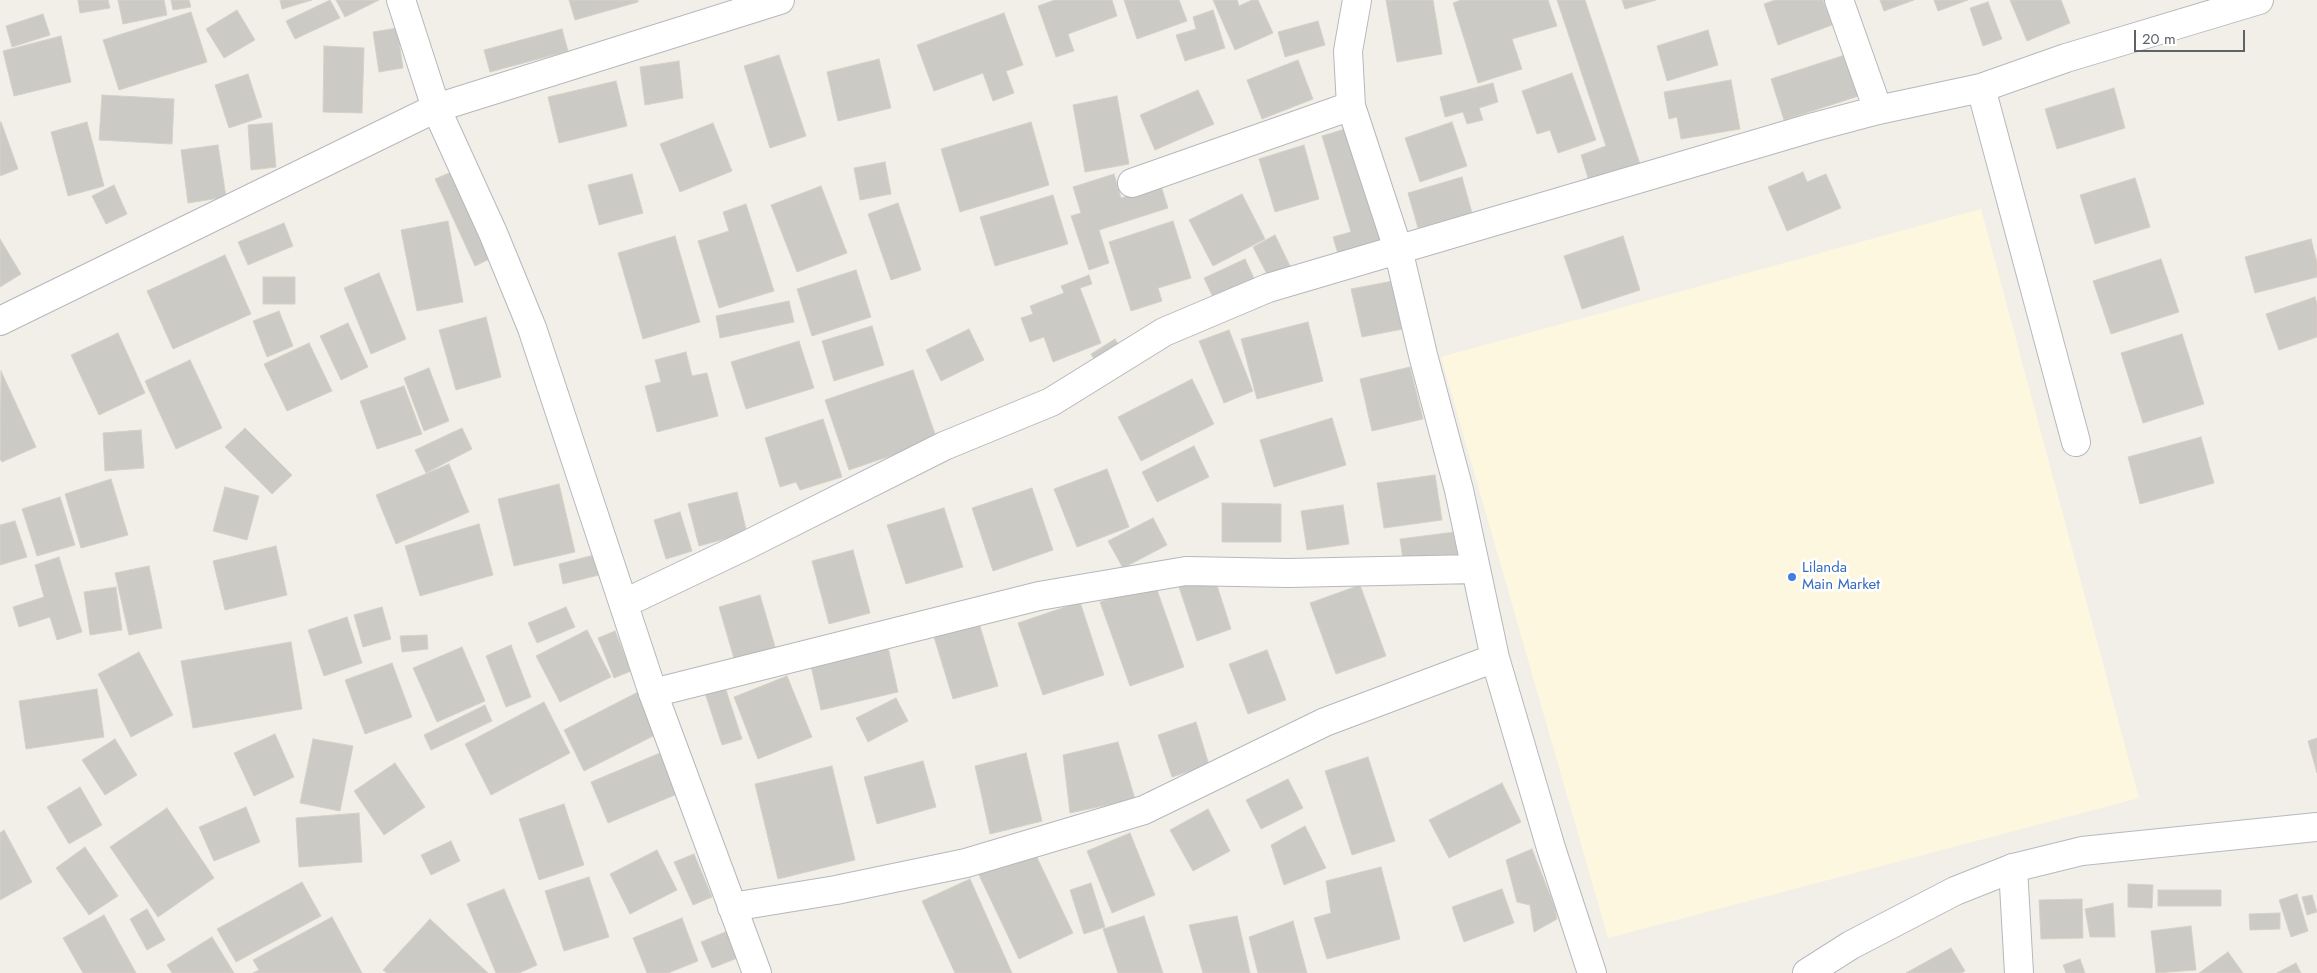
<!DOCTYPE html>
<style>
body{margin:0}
#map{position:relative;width:2317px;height:973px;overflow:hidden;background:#f1efe8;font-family:Jost,sans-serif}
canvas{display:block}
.scale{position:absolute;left:2134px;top:30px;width:111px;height:22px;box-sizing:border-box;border:2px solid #5f6368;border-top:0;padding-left:6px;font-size:15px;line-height:18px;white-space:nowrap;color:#5f6368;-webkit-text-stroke:4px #fff;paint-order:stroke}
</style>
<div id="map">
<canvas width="2317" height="973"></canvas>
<div class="scale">20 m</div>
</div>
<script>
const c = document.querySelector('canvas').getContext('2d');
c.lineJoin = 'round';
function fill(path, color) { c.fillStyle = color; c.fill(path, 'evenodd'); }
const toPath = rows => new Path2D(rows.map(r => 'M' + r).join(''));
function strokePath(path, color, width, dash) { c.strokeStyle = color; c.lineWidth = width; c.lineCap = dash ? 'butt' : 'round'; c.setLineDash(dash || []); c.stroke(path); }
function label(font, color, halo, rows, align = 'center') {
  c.font = font + ' Jost,sans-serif'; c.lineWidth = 5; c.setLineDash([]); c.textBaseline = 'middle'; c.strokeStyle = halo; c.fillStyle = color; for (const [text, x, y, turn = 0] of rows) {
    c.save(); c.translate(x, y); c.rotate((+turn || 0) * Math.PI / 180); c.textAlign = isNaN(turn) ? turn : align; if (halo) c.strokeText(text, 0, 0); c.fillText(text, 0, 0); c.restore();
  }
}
fill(toPath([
 [1981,209,2139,798,1608,938,1441,357]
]), '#fef7e0');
const building = toPath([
 [78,0,108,0,110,8,80,13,78,0],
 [118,0,164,0,167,15,123,24,118,0],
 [171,0,189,0,191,7,173,10,171,0],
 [280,0,312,0,282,9,280,0],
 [330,0,340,18,295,39,286,21,330,0],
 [336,0,379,0,345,17,336,0],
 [569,0,638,0,638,2,575,20,569,0],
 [1055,0,1112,0,1117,16,1068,34,1074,51,1056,57,1038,6,1055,0],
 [1124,0,1179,0,1187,21,1137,39,1124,0],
 [1213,0,1237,0,1239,6,1252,0,1258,0,1273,33,1235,50,1213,0],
 [1386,0,1433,0,1442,54,1397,62,1386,0],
 [1461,0,1548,0,1557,26,1512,39,1522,69,1478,83,1453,3,1461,0],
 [1557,0,1585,0,1640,164,1589,181,1581,155,1606,146,1557,0],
 [1622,0,1656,0,1625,9,1622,0],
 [1775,0,1823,0,1832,25,1778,45,1764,4,1775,0],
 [1880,0,1914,0,1884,11,1880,0],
 [1934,0,1968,0,1938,11,1934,0],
 [2010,0,2061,0,2070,23,2027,41,2010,0],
 [1988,2,2002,39,1983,46,1970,8,1988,2],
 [237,10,255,40,224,58,206,29,237,10],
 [1213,10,1225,48,1185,61,1176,35,1196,29,1193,17,1213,10],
 [191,12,207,62,119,90,103,40,191,12],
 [1004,13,1023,65,1006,71,1014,93,993,101,983,73,934,91,917,45,1004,13],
 [43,14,50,35,12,47,6,26,43,14],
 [1318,21,1325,45,1285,57,1278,32,1318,21],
 [397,28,403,68,379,72,373,32,397,28],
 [562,29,568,51,490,72,484,50,562,29],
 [1708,30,1718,65,1667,81,1657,46,1708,30],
 [61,36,71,82,14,96,3,51,61,36],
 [324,46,364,48,362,113,323,112,324,46],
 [1848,54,1862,95,1784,120,1771,79,1848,54],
 [779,55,806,136,770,148,744,66,779,55],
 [879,59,891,108,838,121,827,72,879,59],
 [1298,60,1313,99,1262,119,1247,80,1298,60],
 [679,61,683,98,645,105,640,67,679,61],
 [1572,73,1596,140,1558,153,1550,130,1537,134,1522,91,1572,73],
 [248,74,262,117,229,128,215,85,248,74],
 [1731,80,1740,129,1681,139,1677,117,1669,119,1664,92,1731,80],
 [616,81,627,126,559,143,548,97,616,81],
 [1493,83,1498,102,1479,108,1483,120,1467,124,1463,112,1445,117,1440,97,1493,83],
 [2114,88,2125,128,2057,149,2045,109,2114,88],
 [1198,90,1214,124,1155,150,1140,115,1198,90],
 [102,95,174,99,172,144,99,140,102,95],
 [1117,96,1129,164,1085,172,1073,105,1117,96],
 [1,122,18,169,0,176,0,123,1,122],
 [87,122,104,186,68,196,51,132,87,122],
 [1031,122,1049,185,960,212,941,149,1031,122],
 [1452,122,1467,166,1420,182,1405,138,1452,122],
 [272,123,276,167,251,170,248,125,272,123],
 [713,123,732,171,680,192,660,144,713,123],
 [1355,126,1388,239,1338,254,1333,237,1351,232,1322,136,1355,126],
 [218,145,226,197,188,203,181,150,218,145],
 [1304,145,1319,199,1275,212,1259,159,1304,145],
 [885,162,891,194,860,200,854,168,885,162],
 [463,167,502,253,475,266,435,179,463,167],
 [1803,172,1807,182,1826,174,1841,208,1787,231,1768,187,1803,172],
 [632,174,643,213,599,225,588,185,632,174],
 [1114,174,1121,198,1161,186,1168,208,1099,230,1109,263,1089,270,1071,216,1081,213,1073,187,1114,174],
 [1462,177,1472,213,1418,228,1408,193,1462,177],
 [2135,178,2150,227,2095,244,2080,195,2135,178],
 [114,185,127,214,106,224,92,196,114,185],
 [821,186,847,253,797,272,771,205,821,186],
 [1242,194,1265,239,1213,266,1189,220,1242,194],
 [1053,195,1068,244,995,266,980,217,1053,195],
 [898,203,921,270,891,280,868,214,898,203],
 [746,204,774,291,719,308,698,241,729,231,723,212,746,204],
 [448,221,463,302,417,311,401,230,448,221],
 [1173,221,1191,278,1158,288,1162,301,1131,311,1109,242,1173,221],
 [284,223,293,246,248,265,238,242,284,223],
 [1275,235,1294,274,1272,284,1253,247,1275,235],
 [675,236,700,322,643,339,618,253,675,236],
 [1623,236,1640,290,1582,309,1564,256,1623,236],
 [0,239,21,274,0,287,0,239],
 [2311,239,2317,262,2317,277,2255,293,2245,257,2311,239],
 [225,255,251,314,173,349,147,291,225,255],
 [1245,259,1258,287,1217,306,1204,278,1245,259],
 [2161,259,2179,312,2111,334,2093,281,2161,259],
 [856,270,871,317,812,336,797,289,856,270],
 [379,273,406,339,371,354,344,288,379,273],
 [1089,275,1092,284,1080,288,1101,343,1053,362,1044,337,1030,342,1021,318,1033,314,1030,306,1064,293,1061,286,1089,275],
 [263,277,295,277,295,304,263,304,263,277],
 [1398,280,1408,328,1362,337,1351,289,1398,280],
 [2315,297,2317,304,2317,337,2279,350,2266,314,2315,297],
 [789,301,794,322,720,338,716,316,789,301],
 [279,311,293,346,267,357,253,321,279,311],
 [486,317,501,377,456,390,439,330,486,317],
 [1308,322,1323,381,1257,399,1241,339,1308,322],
 [348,323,368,367,341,380,320,336,348,323],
 [872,326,884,365,834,381,822,341,872,326],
 [969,329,984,360,941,381,926,350,969,329],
 [1229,330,1253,391,1224,403,1199,341,1229,330],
 [118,333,145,393,99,415,71,355,118,333],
 [2182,334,2204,404,2143,423,2121,353,2182,334],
 [1115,339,1123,353,1099,367,1091,354,1115,339],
 [799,341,814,388,746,409,731,362,799,341],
 [309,343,332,391,287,411,264,364,309,343],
 [686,352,692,376,707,373,718,416,657,432,645,386,661,382,655,360,686,352],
 [190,360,222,428,176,449,145,381,190,360],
 [1410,367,1423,419,1372,431,1360,379,1410,367],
 [429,368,449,421,424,431,404,378,429,368],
 [913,370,937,440,849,470,825,400,913,370],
 [1,371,36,447,2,462,0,459,1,371],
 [1192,379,1214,424,1141,461,1118,417,1192,379],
 [404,386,422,434,377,449,360,401,404,386],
 [1332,418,1346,465,1274,487,1260,440,1332,418],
 [823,419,842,477,800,490,796,482,780,487,765,438,823,419],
 [245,428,292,475,272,494,225,447,245,428],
 [462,428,472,449,426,473,415,450,462,428],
 [141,430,144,468,105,471,103,433,141,430],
 [2201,437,2214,483,2140,504,2128,457,2201,437],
 [1194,446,1209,477,1157,502,1142,472,1194,446],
 [449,464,469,512,396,544,376,495,449,464],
 [1107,469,1129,527,1077,547,1054,489,1107,469],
 [1435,475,1442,520,1384,528,1377,483,1435,475],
 [111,479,128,535,81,548,65,494,111,479],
 [559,484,575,552,514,566,498,499,559,484],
 [225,487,259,496,247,540,213,531,225,487],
 [1032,488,1053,550,993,571,972,508,1032,488],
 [737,492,747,533,699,546,688,504,737,492],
 [60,497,75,545,37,556,22,509,60,497],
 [1222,503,1281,504,1281,542,1222,542,1222,503],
 [1343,505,1349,544,1307,550,1301,511,1343,505],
 [944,508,963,567,906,584,887,525,944,508],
 [680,512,692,551,666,559,654,520,680,512],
 [1153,518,1167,545,1123,568,1108,541,1153,518],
 [15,521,27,557,0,565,0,525,15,521],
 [479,524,493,575,420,596,405,546,479,524],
 [1455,532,1458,559,1404,566,1400,539,1455,532],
 [276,546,287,595,225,610,213,561,276,546],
 [853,550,870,613,829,624,812,561,853,550],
 [602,553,607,573,563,584,559,564,602,553],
 [59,557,82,632,57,640,50,617,19,627,13,607,44,597,35,565,59,557],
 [149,566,162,628,129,635,115,573,149,566],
 [1214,576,1231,629,1197,641,1179,587,1214,576],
 [1155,584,1184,667,1130,686,1100,602,1155,584],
 [1360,585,1386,656,1336,674,1310,603,1360,585],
 [116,587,122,630,90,635,84,592,116,587],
 [760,595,776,650,735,662,719,607,760,595],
 [1080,602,1104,675,1043,695,1018,623,1080,602],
 [382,607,391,639,363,647,354,615,382,607],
 [566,607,575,627,537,643,528,623,566,607],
 [347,617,362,663,324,676,308,630,347,617],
 [979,623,998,686,953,699,934,637,979,623],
 [587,630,611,677,560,702,536,656,587,630],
 [615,631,631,671,614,678,598,638,615,631],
 [427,635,428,649,402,652,400,636,427,635],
 [291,642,302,709,193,728,181,661,291,642],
 [511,645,531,697,506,707,486,656,511,645],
 [462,647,485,701,437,722,413,668,462,647],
 [888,647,898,692,821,710,811,666,888,647],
 [1267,650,1286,700,1248,714,1229,664,1267,650],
 [139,652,173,715,131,737,98,674,139,652],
 [392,663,412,717,365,734,345,680,392,663],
 [787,676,812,737,758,759,734,697,787,676],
 [725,687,742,739,722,745,705,693,725,687],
 [97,689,104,737,26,749,19,701,97,689],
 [640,691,661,732,584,771,564,730,640,691],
 [896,698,908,721,868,742,856,718,896,698],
 [544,702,570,753,491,795,465,744,544,702],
 [485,705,492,721,431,750,424,735,485,705],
 [1196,722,1209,765,1172,777,1158,735,1196,722],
 [275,734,294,777,254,796,234,753,275,734],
 [2317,738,2317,773,2308,741,2317,738],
 [115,739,137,775,105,795,82,760,115,739],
 [313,739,353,746,340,811,300,803,313,739],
 [1118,742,1135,799,1070,813,1063,755,1118,742],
 [660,753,677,794,608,823,591,782,660,753],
 [1026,753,1042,821,990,834,975,766,1026,753],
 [1368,757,1395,841,1352,855,1325,771,1368,757],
 [923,761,936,807,877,824,864,777,923,761],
 [395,763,425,807,384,835,354,791,395,763],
 [832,766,855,860,778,879,755,784,832,766],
 [1288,779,1303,808,1261,829,1246,800,1288,779],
 [1502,783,1521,822,1449,858,1429,820,1502,783],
 [80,787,102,825,69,844,47,807,80,787],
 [564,804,584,865,539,880,519,819,564,804],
 [246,807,260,842,214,861,199,827,246,807],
 [167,808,214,878,158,917,110,847,167,808],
 [1208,809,1230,851,1193,871,1170,830,1208,809],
 [359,813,362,862,299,867,296,818,359,813],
 [1305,826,1326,868,1284,885,1271,845,1305,826],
 [4,830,32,882,0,900,0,833,4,830],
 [1130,833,1155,895,1112,913,1087,851,1130,833],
 [451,841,460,861,431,875,421,855,451,841],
 [85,847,118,896,89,915,56,868,85,847],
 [1032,847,1073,933,1019,959,978,873,1032,847],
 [1532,849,1555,908,1557,919,1534,932,1530,905,1517,902,1506,860,1532,849],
 [657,850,677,890,630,914,610,874,657,850],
 [694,854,712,897,693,905,674,862,694,854],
 [1381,867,1400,939,1327,959,1314,918,1331,913,1326,881,1381,867],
 [589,877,609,937,564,951,545,891,589,877],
 [970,879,1012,973,955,973,922,901,970,879],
 [302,882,321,916,236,962,217,929,302,882],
 [1091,883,1105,927,1084,934,1070,890,1091,883],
 [2128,884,2153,885,2152,908,2128,907,2128,884],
 [504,889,537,965,519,973,496,973,467,904,504,889],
 [1502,889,1514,923,1464,942,1452,907,1502,889],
 [2158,890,2221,890,2221,906,2158,906,2158,890],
 [2297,894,2308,931,2291,937,2279,900,2297,894],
 [2312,895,2317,912,2307,915,2302,897,2312,895],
 [2082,899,2083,938,2041,939,2039,900,2082,899],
 [2113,903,2115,937,2090,937,2085,909,2113,903],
 [147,909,165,940,147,950,130,919,147,909],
 [2280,913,2280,929,2250,930,2249,914,2280,913],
 [104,915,136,973,83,973,63,938,104,915],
 [1144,916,1163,973,1118,973,1103,929,1144,916],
 [1237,916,1250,973,1203,973,1189,925,1237,916],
 [332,917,362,973,253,973,259,970,253,960,332,917],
 [682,918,698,961,668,973,647,973,633,938,682,918],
 [430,919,488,973,387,973,383,970,430,919],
 [1293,921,1307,973,1258,973,1249,937,1293,921],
 [2191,926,2196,970,2156,973,2151,931,2191,926],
 [730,930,740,957,712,968,701,942,730,930],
 [212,937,234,973,172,973,167,965,212,937],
 [1951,948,1965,971,1961,973,1906,973,1951,948],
 [2228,952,2243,973,2199,973,2228,952],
 [2080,959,2085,973,2066,973,2063,965,2080,959],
 [2296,963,2301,973,2277,973,2296,963]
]);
fill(building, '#cccac5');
strokePath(building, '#d6d1c6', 1);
const minor = toPath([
 [1357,0,1348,51,1351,106,1398,249,1423,355,1459,490,1495,658,1551,848,1592,973],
 [1839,0,1878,110],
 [1981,88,2076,442],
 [1132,183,1351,106],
 [0,321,436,108,780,0],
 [625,603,747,545,944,446,1051,402,1164,332,1268,288,1814,127,1878,110,1981,88,2066,58,2259,0],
 [653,693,1039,596,1186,571,1288,573,1476,569],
 [2013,868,2019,973],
 [732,907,836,890,966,863,1144,810,1325,722,1495,658]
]);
const tertiary = toPath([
 [401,0,436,108,493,233,532,328,653,693,757,973]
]);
const secondary = toPath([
 [1807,973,1851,945,1955,891,2013,868,2082,851,2317,827]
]);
strokePath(minor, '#b5b8bc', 30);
strokePath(tertiary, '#b5b8bc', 30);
strokePath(secondary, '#b6babf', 30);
strokePath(minor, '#fff', 28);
strokePath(tertiary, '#fff', 28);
strokePath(secondary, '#fff', 28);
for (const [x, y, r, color] of [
 [1792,577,5,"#3f7fe0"]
]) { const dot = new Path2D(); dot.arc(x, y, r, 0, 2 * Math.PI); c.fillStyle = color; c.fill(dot); strokePath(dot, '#fff', 2); }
label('15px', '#366cbe', '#fff', [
 ["Lilanda",1802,568],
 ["Main Market",1802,585]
], 'left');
</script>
